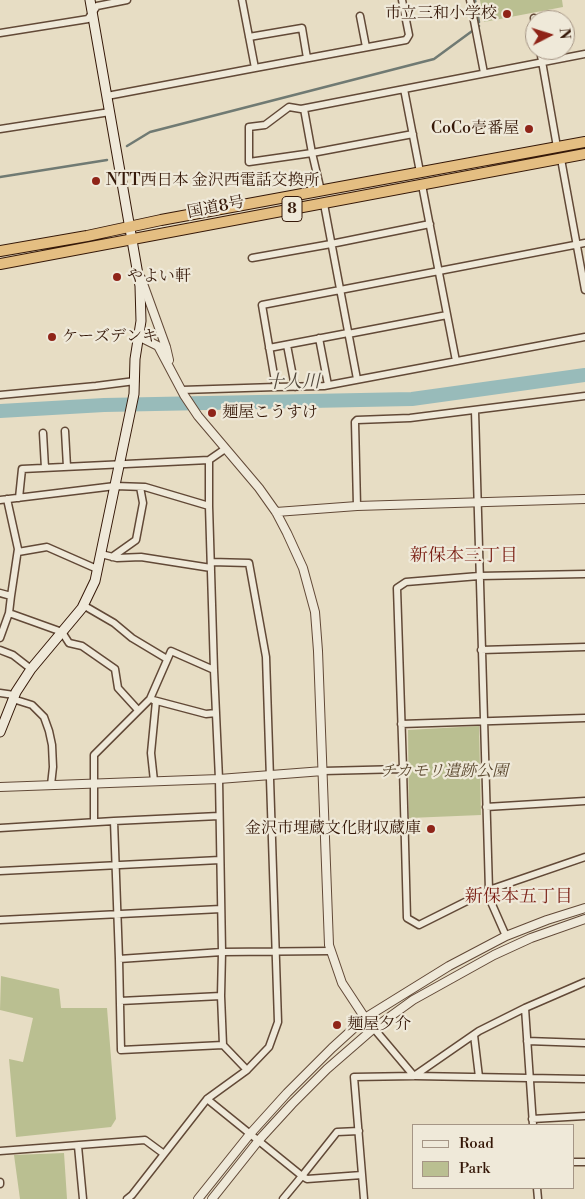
<!DOCTYPE html>
<meta charset="utf-8">
<style>
body{margin:0}
#map{position:relative;width:585px;height:1199px;overflow:hidden;background:#e7ddc4;font-family:"Libre Bodoni",serif}
canvas{display:block}
.legend{position:absolute;left:412px;top:1124px;width:162px;height:65px;box-sizing:border-box;background:#efe9d9;border:1px solid #a59585;margin:0;padding:6px 9px;list-style:none;font-size:15px;color:#351808}
.legend li{display:flex;align-items:center;gap:10px;height:25px}
.legend b{width:25px;border:1px solid #a59585}
.north{position:absolute;left:525px;top:10px;width:50px;height:50px;box-sizing:border-box;background:#efe9d9;border:1px solid #a59585;border-radius:50%;rotate:85deg;font-size:14px;font-weight:700;line-height:20px;text-align:center;color:#351808}
.north::after{content:'';display:block;margin:auto;width:18px;height:22px;background:#8f2418;clip-path:polygon(50% 0,100% 100%,50% 72%,0 100%)}
</style>
<div id="map">
<canvas width="585" height="1199"></canvas>
<ul class="legend">
<li><b style="height:6px;background:#efe9d9"></b>Road</li>
<li><b style="height:14px;background:#babf91"></b>Park</li>
</ul>
<div class="north">N</div>
</div>
<script>
const c = document.querySelector('canvas').getContext('2d');
c.lineJoin = 'round';
function fill(path, color) { c.fillStyle = color; c.fill(path, 'evenodd'); }
const toPath = rows => new Path2D(rows.map(r => 'M' + r).join(''));
function strokePath(path, color, width, dash) { c.strokeStyle = color; c.lineWidth = width; c.lineCap = dash ? 'butt' : 'round'; c.setLineDash(dash || []); c.stroke(path); }
function label(font, color, halo, rows, align = 'center') {
  c.font = font + ' "Libre Bodoni","Noto Serif JP",serif'; c.lineWidth = 4.5; c.setLineDash([]); c.textBaseline = 'middle'; c.strokeStyle = halo; c.fillStyle = color; for (const [text, x, y, turn = 0] of rows) {
    c.save(); c.translate(x, y); c.rotate((+turn || 0) * Math.PI / 180); c.textAlign = isNaN(turn) ? turn : align; if (halo) c.strokeText(text, 0, 0); c.fillText(text, 0, 0); c.restore();
  }
}
fill(toPath([
 [480,0,562,0,563,7,484,22],
 [479,726,481,815,409,818,408,730],
 [1,976,59,989,61,1008,107,1008,116,1119,111,1127,16,1137,9,1059,23,1062,33,1018,0,1010],
 [64,1153,67,1199,20,1199,14,1155]
]), '#babf91');
strokePath(toPath([
 [475,0,479,22],
 [127,146,150,132,434,59,479,26],
 [0,177,107,160]
]), '#707a73', 2.5);
strokePath(toPath([
 [0,411,104,405,412,399,585,375]
]), '#98bbba', 14);
const minor = toPath([
 [470,0,484,73],
 [360,16,366,47],
 [534,18,535,23],
 [0,33,88,19,97,6,127,0],
 [249,37,302,28,307,58],
 [540,50,557,147],
 [255,68,406,40,409,35,402,0],
 [404,89,420,172],
 [107,96,255,68,242,0],
 [304,109,312,153,413,134],
 [0,129,110,112],
 [561,159,585,290],
 [422,185,456,361],
 [321,191,312,153,249,162,249,127,265,125,289,107,301,109,585,54],
 [324,204,357,379],
 [252,258,331,244,430,224],
 [348,334,447,315],
 [319,338,328,385],
 [287,345,295,387],
 [269,348,348,333],
 [276,387,324,386,585,337],
 [182,390,276,387,262,305,585,243],
 [0,395,96,386,135,381],
 [65,431,67,467],
 [43,433,45,468],
 [19,498,22,469,209,460],
 [0,500,115,486,145,487,209,506],
 [357,506,355,422,357,420,410,418,585,396],
 [18,552,47,547,97,569],
 [101,554,117,558,141,557,211,568],
 [112,557,136,540,143,503,140,487],
 [211,562,249,563,266,657,278,1022,269,1047,247,1070],
 [0,593,11,596,18,549,7,499],
 [83,605,114,623,132,638,167,659],
 [9,613,62,632,69,643,82,646,115,669,118,688,138,710],
 [0,638,9,613,11,596],
 [0,650,13,655,31,669],
 [481,650,585,647],
 [0,693,14,695],
 [13,699,32,705,44,717,49,731,52,745,53,767,51,785],
 [153,700,206,714,216,713],
 [401,724,585,718],
 [403,769,397,588,406,582,479,576,585,574],
 [323,771,403,769,407,918,419,925,489,890,475,411],
 [154,781,151,753,156,701],
 [486,807,585,801],
 [114,821,219,816],
 [94,822,94,755,150,699,171,651,214,670],
 [0,828,114,821,119,959],
 [0,871,220,860],
 [0,920,221,909],
 [506,936,491,902,489,890,585,857],
 [120,1001,221,996],
 [525,1008,533,1125],
 [474,1035,479,1077],
 [527,1041,585,1043],
 [223,1045,121,1050,119,959,222,952,330,951],
 [414,1076,479,1031,525,1008,585,982],
 [415,1076,585,1079],
 [207,1099,302,1176,283,1199],
 [532,1119,585,1116],
 [359,1131,337,1132,302,1176,307,1179,362,1175],
 [78,1146,83,1199],
 [0,1151,145,1140,164,1154],
 [574,1162,585,1162],
 [0,1182,0,1184],
 [537,1188,538,1199],
 [127,1199,132,1195,207,1099,247,1070,223,1045,221,996,222,952,219,779,214,670,209,506,209,460,225,449],
 [364,1199,354,1077,414,1076,365,1018]
]);
const tertiary = toPath([
 [141,278,166,347,169,360],
 [138,336,158,346,184,395,198,416,259,488,276,512,287,533,303,568,315,612,318,651,329,945,342,983,365,1018],
 [276,512,357,506,585,499],
 [0,787,219,779,323,771],
 [198,1199,250,1134,287,1093,332,1048,365,1018,449,966,506,936,547,920,585,908],
 [212,1199,259,1140,292,1104,327,1069,373,1029,413,1000,494,955,531,938,585,919]
]);
const secondary = toPath([
 [0,732,16,692,31,669,82,608,95,581,134,394,135,359,141,321,140,286,90,0]
]);
const trunk = toPath([
 [0,251,87,236,161,220,585,142],
 [0,264,585,154]
]);
strokePath(minor, '#624937', 9);
strokePath(tertiary, '#624937', 10);
strokePath(secondary, '#351808', 11);
strokePath(trunk, '#351808', 12);
strokePath(minor, '#efe9d9', 6);
strokePath(tertiary, '#efe9d9', 8);
strokePath(secondary, '#efe9d9', 9);
strokePath(trunk, '#e4be82', 10);
for (const [x, y, r, color] of [
 [507,14,5,"#8f2418"],
 [529,129,5,"#8f2418"],
 [96,181,5,"#8f2418"],
 [117,277,5,"#8f2418"],
 [52,337,5,"#8f2418"],
 [212,413,5,"#8f2418"],
 [431,829,5,"#8f2418"],
 [337,1025,5,"#8f2418"]
]) { const dot = new Path2D(); dot.arc(x, y, r, 0, 2 * Math.PI); c.fillStyle = color; c.fill(dot); strokePath(dot, '#efe9d9', 2); }
for (const [x, y, w] of [
 [292,209,20]
]) { const box = new Path2D(); box.roundRect(x - w / 2, y - 12.5, w, 25, 4); c.fillStyle = '#efe9d9'; c.fill(box); strokePath(box, '#351808', 1); }
label('bold 15px', '#351808', null, [
 ["8",292,209]
]);
label('16px', '#351808', '#efe9d9', [
 ["市立三和小学校",497,14,"right"],
 ["CoCo壱番屋",519,129,"right"],
 ["NTT西日本 金沢西電話交換所",106,181],
 ["やよい軒",127,277],
 ["ケーズデンキ",62,337],
 ["麺屋こうすけ",222,413],
 ["金沢市埋蔵文化財収蔵庫",421,829,"right"],
 ["麺屋夕介",347,1025]
], 'left');
label('16px', '#351808', '#efe9d9', [
 ["国道8号",216,208,-11]
]);
label('italic 16px', '#5d4a31', '#efe9d9', [
 ["チカモリ遺跡公園",444,772]
]);
label('italic 18px', '#53493d', '#efe9d9', [
 ["十人川",293,383,-1]
]);
label('18px', '#7a1f14', '#efe9d9', [
 ["新保本三丁目",464,557],
 ["新保本五丁目",519,898]
]);
</script>
